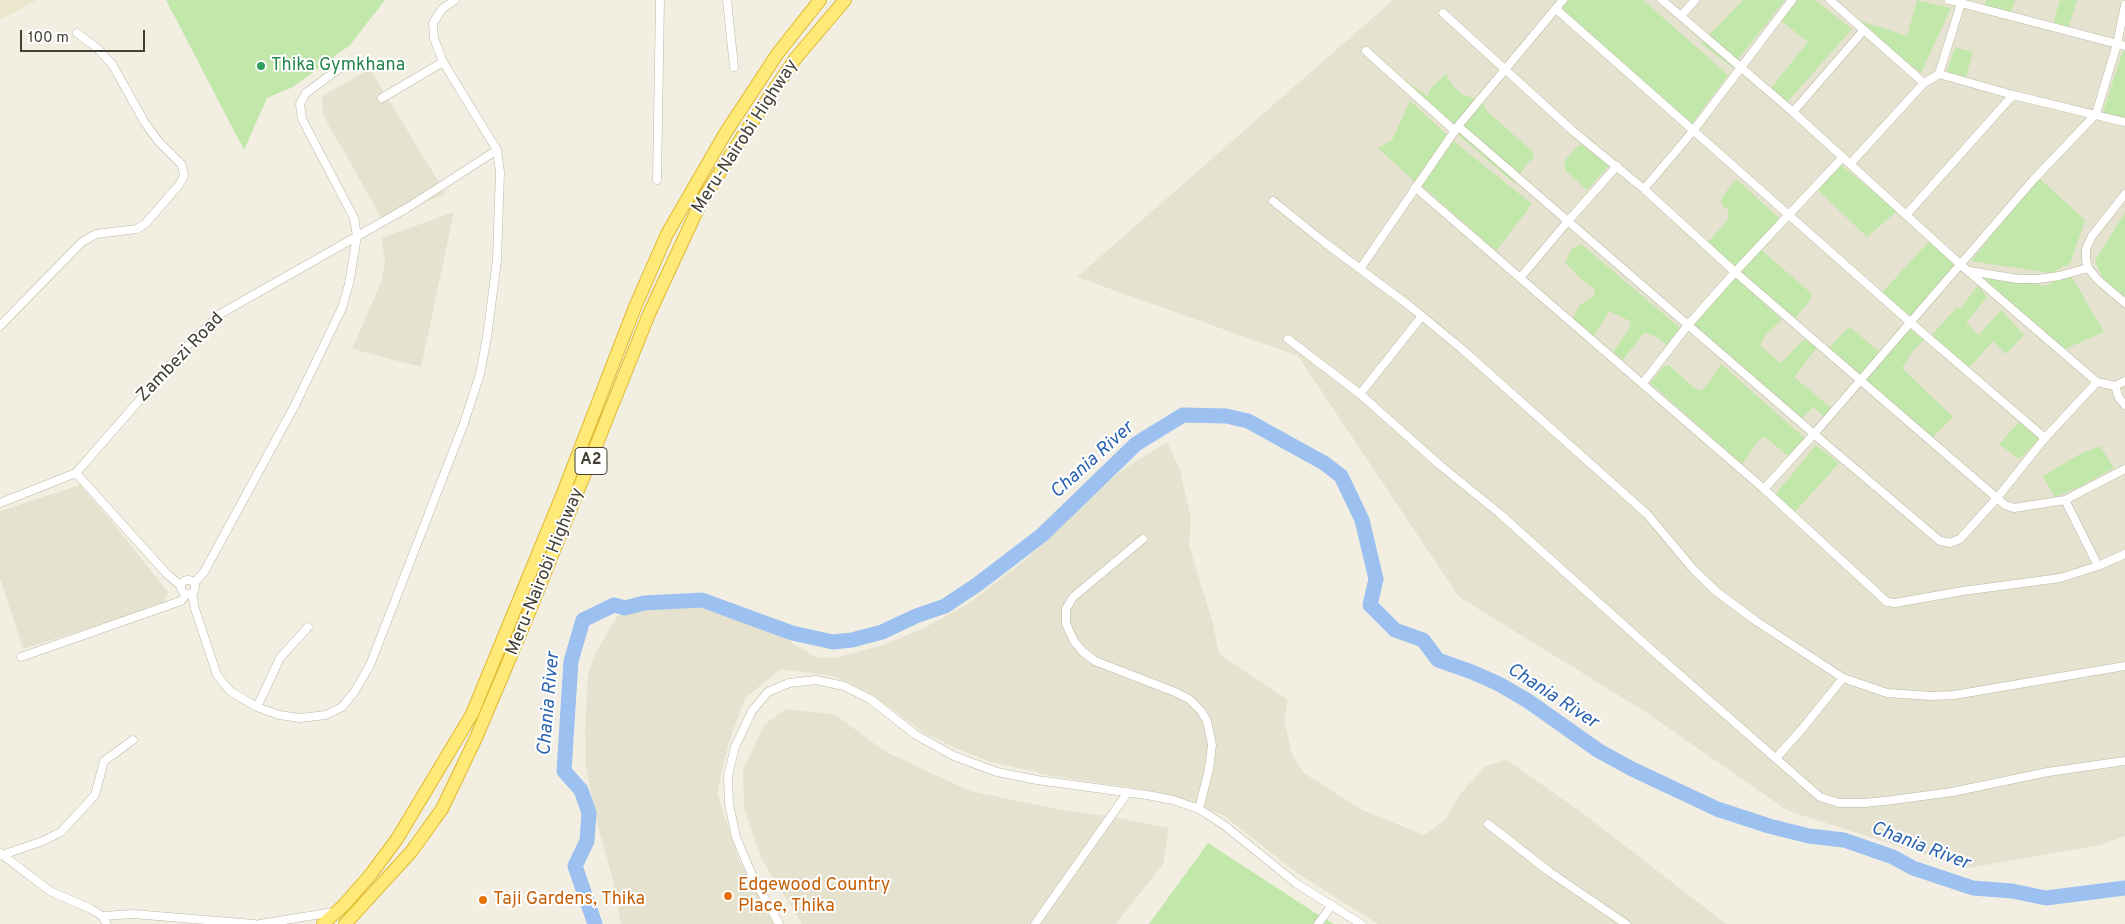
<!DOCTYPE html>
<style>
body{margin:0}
#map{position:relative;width:2125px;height:924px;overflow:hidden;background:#f2efe2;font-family:Overpass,sans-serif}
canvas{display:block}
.scale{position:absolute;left:20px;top:30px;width:125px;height:22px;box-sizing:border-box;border:2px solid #433f33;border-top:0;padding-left:6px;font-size:15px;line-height:18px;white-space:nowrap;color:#433f33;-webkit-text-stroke:4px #fff;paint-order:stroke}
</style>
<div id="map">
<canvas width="2125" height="924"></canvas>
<div class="scale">100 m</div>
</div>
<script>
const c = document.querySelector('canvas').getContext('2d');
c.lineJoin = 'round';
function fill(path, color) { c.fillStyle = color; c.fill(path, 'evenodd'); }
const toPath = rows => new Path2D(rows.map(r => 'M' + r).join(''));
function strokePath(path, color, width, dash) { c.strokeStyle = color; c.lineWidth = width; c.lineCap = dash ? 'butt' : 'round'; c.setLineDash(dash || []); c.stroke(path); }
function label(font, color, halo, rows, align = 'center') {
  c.font = font + ' Overpass,sans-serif'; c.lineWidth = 4; c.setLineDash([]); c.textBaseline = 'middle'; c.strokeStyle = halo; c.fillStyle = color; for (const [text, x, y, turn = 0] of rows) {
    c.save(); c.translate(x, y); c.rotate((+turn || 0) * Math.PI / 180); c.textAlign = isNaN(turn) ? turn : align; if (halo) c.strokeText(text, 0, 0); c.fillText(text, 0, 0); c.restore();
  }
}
fill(toPath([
 [1393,0,2125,0,2125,836,2101,845,1968,868,1788,811,1644,711,1459,597,1298,356,1077,277],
 [370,69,446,194,382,219,343,150,331,131,323,113,322,96],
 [454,212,421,367,352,349,382,280,385,259,381,238],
 [1167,442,1180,470,1191,519,1189,545,1213,624,1219,654,1288,700,1284,719,1292,754,1304,773,1362,810,1424,835,1446,819,1460,794,1486,766,1507,760,1584,814,1726,924,1378,924,1297,873,1223,815,1148,790,1052,776,988,761,955,748,925,733,866,691,834,676,781,669,745,698,728,745,717,793,739,860,777,924,621,924,612,877,597,822,586,768,585,731,588,674,596,652,618,615,650,608,689,606,732,614,774,632,817,658,835,658,883,645,922,629,968,604,1025,560,1058,530,1091,495,1125,468],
 [80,485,117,528,168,592,163,605,23,649,0,578,0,511],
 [786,709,834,714,886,752,970,791,1057,809,1113,817,1169,828,1163,864,1116,924,802,924,761,858,744,808,743,769,765,724]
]), '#e6e2d0');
fill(toPath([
 [0,0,37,0,0,20]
]), '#ebe7cc');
fill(toPath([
 [166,0,385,0,350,45,293,87,267,98,244,150],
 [1560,0,1643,0,1728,75,1688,129,1555,7],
 [1743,0,1785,0,1732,67,1701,43],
 [1798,0,1815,0,1852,29,1782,108,1767,93,1808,42,1780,20],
 [1917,0,1951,8,1921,73,1851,18,1907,36],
 [1986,0,2015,0,2010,16,1984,8],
 [2060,0,2077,0,2067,32,2052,27],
 [1955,47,1973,52,1965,81,1946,74],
 [2123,51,2125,51,2125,121,2103,112],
 [1447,73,1447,78,1455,88,1463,95,1476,99,1452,130,1397,83,1404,79,1427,96,1431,88],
 [1410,101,1447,135,1415,182,1378,148,1392,140],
 [1481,101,1487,111,1534,153,1534,157,1527,164,1514,183,1456,133],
 [1452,140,1532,204,1496,251,1421,185],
 [1581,144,1609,166,1587,190,1566,171,1564,162,1569,155],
 [1840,164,1897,211,1867,237,1817,189],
 [2038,177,2085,220,2070,264,2050,273,1971,261],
 [1737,180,1780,219,1733,269,1706,244,1729,219,1728,210,1722,205,1721,200,1729,187],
 [2125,212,2125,297,2103,279,2095,261],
 [1930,240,1957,264,1908,320,1880,295],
 [1581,244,1680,328,1667,345,1655,336,1644,333,1623,360,1613,352,1629,329,1631,324,1628,320,1609,311,1594,336,1573,318,1580,305,1595,295,1594,289,1581,279,1565,262,1572,249],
 [1759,248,1812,294,1809,302,1793,320,1736,272],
 [1972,271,2045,286,2070,274,2104,332,2056,353],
 [1733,275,1782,320,1766,334,1760,345,1764,349,1781,363,1803,340,1810,341,1815,344,1816,349,1794,377,1836,412,1829,421,1813,407,1798,422,1688,328],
 [1978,285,1987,297,1966,323,1979,335,2001,310,2024,335,2006,354,1993,341,1967,370,1930,337,1956,308,1961,308],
 [1908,327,1924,340,1912,352,1902,368,1953,417,1932,438,1864,380],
 [1851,328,1882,354,1862,378,1829,350,1829,348,1847,329],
 [1721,364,1809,442,1791,465,1788,456,1765,437,1757,442,1742,464,1650,383,1664,366,1669,365,1693,387,1700,391,1707,385],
 [2019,422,2040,439,2019,459,1999,444],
 [1816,445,1839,463,1795,512,1775,495],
 [2100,446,2114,468,2079,487,2055,497,2043,476,2080,454],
 [1208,843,1314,912,1334,924,1149,924]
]), '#c2e7aa');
strokePath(toPath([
 [595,924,575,866,587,841,589,813,581,790,564,771,571,661,583,620,614,605,625,608,644,603,702,600,792,633,833,642,852,640,882,632,916,616,945,606,978,584,1042,535,1136,444,1183,415,1226,416,1248,421,1324,463,1341,476,1362,520,1376,579,1370,605,1395,630,1423,640,1438,660,1472,672,1499,684,1528,701,1599,751,1632,769,1717,809,1769,826,1809,836,1844,840,1893,857,1913,868,1973,888,2012,891,2046,898,2125,888]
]), '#9cc1f1', 15);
const minor = toPath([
 [727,0,734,67],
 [1662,0,1793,112,1961,265,2097,382],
 [1830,0,1924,83],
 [1949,0,2125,46],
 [1556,9,1911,323,2045,438,2097,382,2115,386,2125,381],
 [1443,13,1574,132,1644,189,1735,272,2005,505,2014,508,2065,500,2125,469],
 [1681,16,1695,0],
 [1366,51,1455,131],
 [1939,74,1962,0],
 [382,98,443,62],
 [1793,112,1863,31],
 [1458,126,1814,434,1940,541,1950,543,1960,539,1997,498,2045,438],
 [1850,164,1924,83,1939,74,2013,95,2125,122],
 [657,180,660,0],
 [1415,187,1764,489,1887,602,1895,603,1963,591,2060,578,2098,566,2125,554],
 [1644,189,1693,131,1792,0],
 [2125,194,2092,236,2086,249,2086,260,2088,268,2098,280,2125,303],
 [1273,201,1324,242,1411,307,1462,349,1629,498,1647,514,1694,570,1717,592,1756,621,1843,678,1887,693,1931,696,1954,695,2125,666],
 [1906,215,2013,95],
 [1360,269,1458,126,1563,0],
 [1969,271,2018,279,2038,279,2059,276,2088,268],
 [1520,278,1568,221,1617,166],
 [1422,316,1360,394,1441,466,1499,513,1655,653,1820,797,1839,803,1865,803,1893,800,1952,792,2048,772,2125,761],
 [0,326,82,242,96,234,137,229,145,224,179,185,184,176,182,165,159,142,145,123,112,64,97,48,77,33],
 [1288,339,1360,394],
 [1643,383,1688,325,1735,272,1843,157],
 [2115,386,2119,398,2125,405],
 [76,473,185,348,220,314,407,208,497,150],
 [1764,489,1814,434,2034,179,2096,114,2117,44,2125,5],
 [2065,500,2098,566],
 [0,503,76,473,166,573,181,586],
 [1143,539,1073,597,1066,609,1066,624,1074,641,1083,652,1095,661,1175,692,1189,699,1201,711,1207,721,1212,745,1209,769,1199,809],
 '181 587a7 7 0 1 1 14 0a7 7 0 1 1-14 0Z',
 [194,583,204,572,295,405,342,308,349,284,357,236,354,218,302,119,300,104,306,93,340,68],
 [192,593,195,609,217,675,230,691,257,707,279,715,300,718,326,715,342,707,355,691,370,665,464,423,480,374,487,337,497,260,500,172,497,150,443,62,434,38,433,23,442,9,455,0],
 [21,657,181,601,187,594],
 [257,707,280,658,308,627],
 [1776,758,1802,729,1843,678],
 [1488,824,1551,873,1626,924],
 [0,853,50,891,91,909,102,916,133,914,254,924],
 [2,855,43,841,61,832,95,795,104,761,133,740],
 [102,916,107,924],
 [260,924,334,912],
 [779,924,752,875,736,837,729,804,728,776,735,747,752,711,768,692,789,683,816,680,844,686,870,699,916,735,954,756,997,772,1037,780,1147,795,1173,800,1199,809,1224,825,1297,884,1361,924],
 [1035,924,1128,792],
 [1318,924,1332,905]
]);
const trunk = toPath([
 [323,924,344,905,371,874,397,839,472,714,563,493,635,307,667,234,726,132,778,53,820,0],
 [345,924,411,852,442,809,476,738,526,620,649,314,700,204,742,137,795,59,845,0]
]);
strokePath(minor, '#bdb8a5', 9);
strokePath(trunk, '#dfb92f', 14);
strokePath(minor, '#fff', 8);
strokePath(trunk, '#ffea77', 12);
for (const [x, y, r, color] of [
 [261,66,5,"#2e9e5b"],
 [728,896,5,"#e8710a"],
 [483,900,5,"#e8710a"]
]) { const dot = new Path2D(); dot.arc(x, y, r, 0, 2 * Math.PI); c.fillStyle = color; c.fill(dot); strokePath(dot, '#fff', 2); }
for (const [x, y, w] of [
 [591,461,32]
]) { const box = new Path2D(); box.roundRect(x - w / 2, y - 13.5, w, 27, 4); c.fillStyle = '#fff'; c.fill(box); strokePath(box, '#433f33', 1); }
label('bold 16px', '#433f33', null, [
 ["A2",591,461]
]);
label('18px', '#27864d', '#fff', [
 ["Thika Gymkhana",271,66]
], 'left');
label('18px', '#433f33', '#fff', [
 ["Meru-Nairobi Highway",746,137,-57],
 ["Zambezi Road",181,358,-46],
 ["Meru-Nairobi Highway",546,572,-68]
]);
label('18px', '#c56008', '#fff', [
 ["Edgewood Country",738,886],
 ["Place, Thika",738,907],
 ["Taji Gardens, Thika",493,900]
], 'left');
label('italic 19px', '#2b63af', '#fff', [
 ["Chania River",1093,461,-42],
 ["Chania River",1552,697,33],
 ["Chania River",550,704,-85],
 ["Chania River",1920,847,21]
]);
</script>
